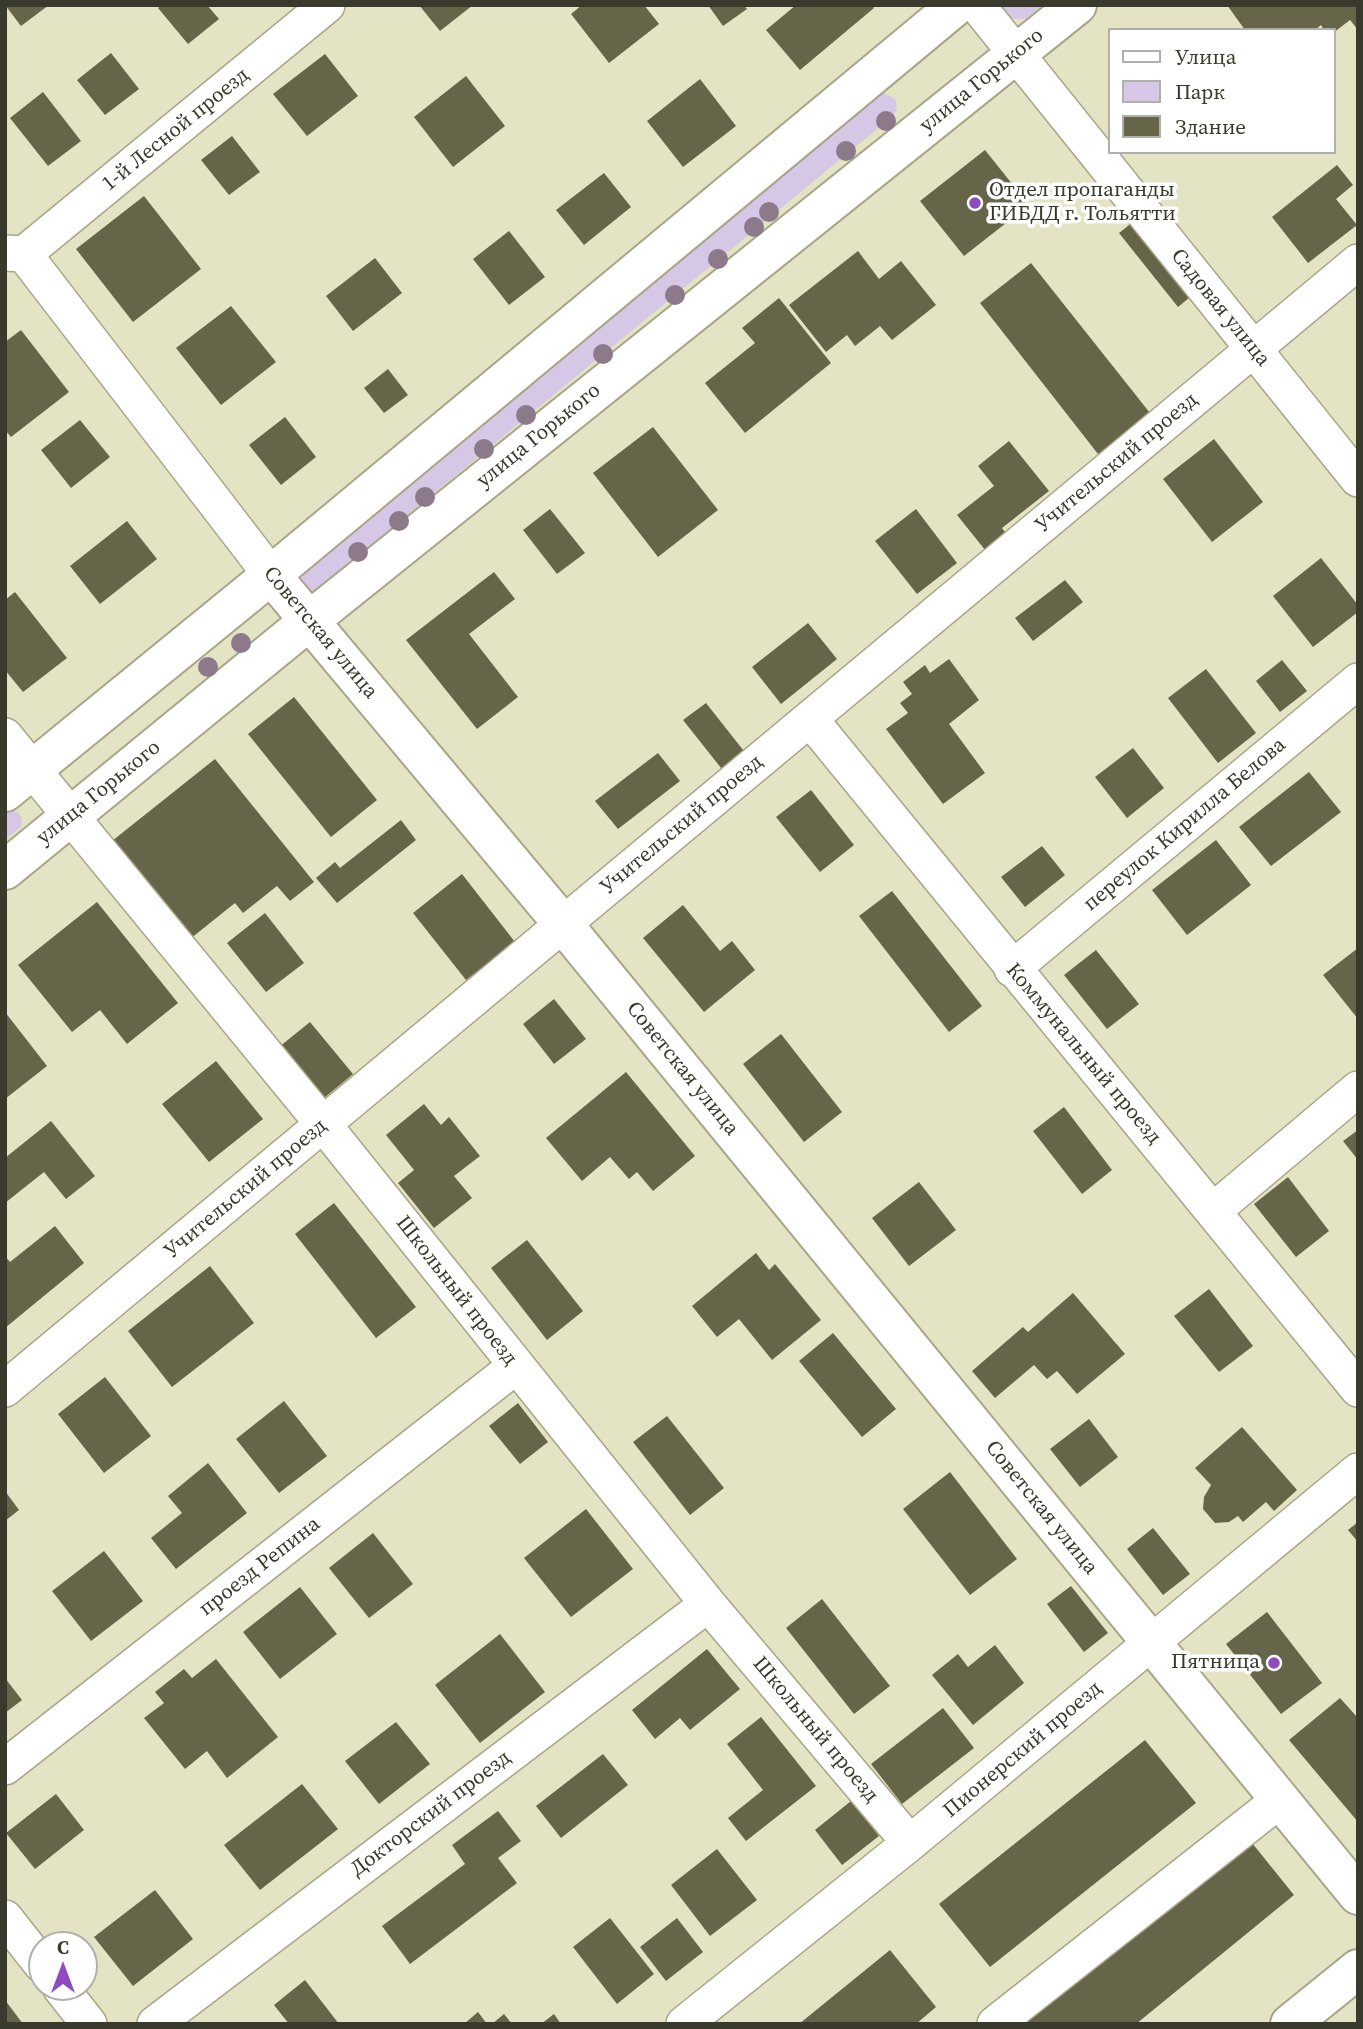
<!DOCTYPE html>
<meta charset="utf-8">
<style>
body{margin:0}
#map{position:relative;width:1363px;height:2029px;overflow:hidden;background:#e4e3c4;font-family:"Source Serif 4",serif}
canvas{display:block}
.frame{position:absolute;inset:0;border:7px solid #39392c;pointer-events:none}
.legend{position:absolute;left:1108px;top:28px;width:228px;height:126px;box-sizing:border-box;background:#fff;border:2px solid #b0b0ab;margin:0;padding:9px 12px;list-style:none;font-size:21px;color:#39392c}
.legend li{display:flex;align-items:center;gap:14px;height:35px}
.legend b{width:35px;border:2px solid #b0b0ab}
.north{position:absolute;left:28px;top:1931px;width:70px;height:70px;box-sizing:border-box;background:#fff;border:2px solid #b0b0ab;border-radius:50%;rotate:0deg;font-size:19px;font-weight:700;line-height:28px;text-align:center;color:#39392c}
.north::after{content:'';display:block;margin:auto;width:24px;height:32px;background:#8f4bbf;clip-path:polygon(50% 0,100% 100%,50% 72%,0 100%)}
</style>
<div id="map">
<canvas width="1363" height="2029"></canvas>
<div class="frame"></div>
<ul class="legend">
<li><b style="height:9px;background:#fff"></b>Улица</li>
<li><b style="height:19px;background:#d7c7e6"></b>Парк</li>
<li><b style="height:19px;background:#666549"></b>Здание</li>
</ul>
<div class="north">С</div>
</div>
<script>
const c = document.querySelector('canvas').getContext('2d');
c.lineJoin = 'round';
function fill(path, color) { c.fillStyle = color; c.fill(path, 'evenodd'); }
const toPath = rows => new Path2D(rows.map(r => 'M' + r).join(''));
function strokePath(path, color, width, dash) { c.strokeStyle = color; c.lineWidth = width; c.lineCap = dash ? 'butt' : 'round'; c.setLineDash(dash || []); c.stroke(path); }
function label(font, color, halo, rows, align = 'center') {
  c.font = font + ' "Source Serif 4",serif'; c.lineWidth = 7; c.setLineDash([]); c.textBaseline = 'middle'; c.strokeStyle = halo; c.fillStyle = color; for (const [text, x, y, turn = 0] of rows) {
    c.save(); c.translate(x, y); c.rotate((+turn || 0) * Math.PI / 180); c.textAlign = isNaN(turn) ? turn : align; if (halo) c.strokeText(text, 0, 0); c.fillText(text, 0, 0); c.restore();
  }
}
fill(toPath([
 [1000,5,1043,5,1026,19,1012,19,1004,15],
 [884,93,896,100,897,109,893,116,315,591,306,592,295,584,299,568,877,96],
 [11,810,19,813,22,819,21,827,5,840,5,811]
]), '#d7c7e6');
fill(toPath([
 [5,5,49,5,21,26],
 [161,5,207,5,219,19,188,44,158,8],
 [419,5,473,5,440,31],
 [582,5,644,5,659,24,609,63,571,14],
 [708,5,744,5,747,9,723,26],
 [796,5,872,5,874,8,800,70,766,30],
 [1227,5,1358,5,1358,30,1350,20,1333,33,1333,30,1324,30,1321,25,1315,30,1245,30],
 [111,53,139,89,105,115,77,80],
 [325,54,358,96,307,136,273,94],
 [466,76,505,126,453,167,414,117],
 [700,79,736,126,683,167,647,121],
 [43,92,81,141,48,166,10,118],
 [232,136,260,172,229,195,201,160],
 [985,150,1029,205,964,256,920,201],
 [1337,165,1353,185,1336,199,1357,225,1308,263,1272,217],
 [604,173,631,207,584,245,556,210],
 [144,196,201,269,133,322,76,249],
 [1138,218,1196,292,1178,307,1119,233],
 [509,231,545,277,509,305,473,259],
 [858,251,879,279,901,261,936,305,892,340,880,326,855,346,847,335,826,352,789,305],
 [375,258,402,293,353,331,326,296],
 [1031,263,1150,413,1098,454,980,303],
 [779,298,831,363,745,433,705,383,755,343,742,328],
 [231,306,276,362,221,405,176,348],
 [21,330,69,392,11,437,5,430,5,342],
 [388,369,408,395,384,413,364,388],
 [285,417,316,457,281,485,249,445],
 [80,420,110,457,71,488,41,450],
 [653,427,718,510,658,557,593,473],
 [1214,439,1263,502,1212,542,1163,479],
 [1009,441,1049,491,1002,528,1014,544,994,561,957,515,994,486,978,466],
 [550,509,585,553,557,574,523,530],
 [916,509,957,563,917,594,875,541],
 [127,521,157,559,100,604,70,566],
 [1321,558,1358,605,1358,612,1313,647,1273,596],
 [494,572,515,599,469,634,518,697,477,729,406,640],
 [1065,580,1083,602,1033,641,1015,618],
 [15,592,67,658,23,692,5,670,5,600],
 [808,623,837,659,781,704,752,667],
 [949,659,979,700,949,724,985,773,943,804,886,729,908,713,900,703,912,694,903,682,925,665,930,673],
 [1282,660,1307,691,1280,712,1256,681],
 [1206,669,1256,733,1218,763,1168,698],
 [294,697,377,800,331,837,248,734],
 [706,703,747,755,725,773,683,720],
 [1133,748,1164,788,1127,818,1095,777],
 [658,753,680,781,618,829,595,801],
 [215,759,314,882,290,901,277,886,243,913,235,903,185,943,107,845],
 [1309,772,1341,812,1271,866,1239,827],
 [811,790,854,845,820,872,776,817],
 [401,820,416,840,337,903,316,878,335,862,340,868],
 [1216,840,1251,885,1187,935,1152,890],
 [1042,846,1065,875,1025,907,1001,877],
 [462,874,515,942,466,980,413,913],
 [892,891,982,1006,949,1032,859,916],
 [97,902,178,1003,127,1044,100,1010,72,1032,18,965],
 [683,905,720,951,732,941,755,970,704,1012,643,938],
 [265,913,304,963,266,992,227,943],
 [1358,948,1358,1019,1323,975],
 [1096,950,1139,1004,1107,1029,1064,975],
 [554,999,586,1039,554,1064,523,1024],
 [5,1012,47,1066,5,1099],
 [310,1022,353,1074,312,1108,268,1056],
 [781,1034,842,1112,804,1142,743,1064],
 [216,1061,263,1119,209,1162,162,1104],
 [626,1072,695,1156,653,1191,637,1172,629,1179,610,1157,582,1181,546,1138],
 [424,1104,441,1125,449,1117,480,1156,454,1176,472,1198,434,1228,398,1183,414,1170,386,1135],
 [1064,1107,1112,1170,1082,1194,1033,1131],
 [51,1121,95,1176,66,1199,44,1172,5,1203,5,1158],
 [1358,1130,1358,1160,1343,1141],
 [1288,1177,1329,1231,1296,1257,1254,1204],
 [919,1182,956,1230,909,1266,872,1218],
 [334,1203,416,1307,376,1338,295,1234],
 [55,1226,84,1263,5,1328,5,1256,10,1262],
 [527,1240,583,1311,547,1340,491,1268],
 [756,1253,769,1270,775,1264,821,1320,772,1360,739,1319,717,1337,692,1306],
 [210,1266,254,1323,172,1387,128,1331],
 [1209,1289,1253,1346,1219,1372,1174,1316],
 [1073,1293,1125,1354,1077,1394,1057,1371,1047,1379,1034,1365,995,1398,972,1371,1023,1327,1028,1332],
 [833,1333,896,1409,862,1437,799,1361],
 [105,1377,151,1436,104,1473,58,1414],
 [284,1401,327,1456,279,1493,236,1439],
 [518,1403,548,1442,520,1464,489,1426],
 [667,1416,724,1488,690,1515,633,1442],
 [1089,1419,1118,1457,1080,1487,1050,1449],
 [1242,1427,1297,1490,1274,1511,1266,1502,1243,1522,1238,1516,1229,1522,1215,1523,1203,1509,1204,1497,1211,1485,1195,1468],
 [208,1463,247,1513,176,1569,151,1538,182,1513,168,1496],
 [950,1472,1017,1559,970,1595,903,1509],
 [5,1491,19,1510,5,1521],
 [586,1509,633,1569,571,1617,524,1558],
 [1358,1522,1358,1542,1348,1530],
 [1153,1528,1190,1574,1163,1595,1127,1549],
 [373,1533,413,1584,369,1618,329,1568],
 [104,1551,143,1601,91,1641,52,1591],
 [1071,1586,1108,1633,1084,1652,1047,1604],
 [300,1587,337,1634,280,1679,243,1632],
 [822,1599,890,1686,854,1714,786,1628],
 [1267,1612,1322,1683,1281,1714,1226,1644],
 [500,1634,545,1692,480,1743,435,1685],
 [995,1645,1024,1683,973,1725,932,1675,958,1654,968,1667],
 [707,1649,740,1689,690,1730,680,1718,655,1739,632,1710],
 [216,1659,278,1737,227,1778,207,1751,185,1769,144,1718,164,1703,155,1692,184,1669,192,1678],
 [5,1678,22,1700,5,1713],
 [1340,1698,1358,1718,1358,1822,1289,1740],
 [943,1708,974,1748,902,1804,871,1764],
 [761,1717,816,1786,746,1841,728,1818,763,1790,727,1744],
 [396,1722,430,1764,379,1804,345,1761],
 [1145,1740,1196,1803,990,1967,939,1904],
 [603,1754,628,1785,561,1838,536,1806],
 [302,1784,338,1829,260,1890,224,1845],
 [56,1794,84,1830,35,1869,6,1833],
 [851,1801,879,1836,842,1865,815,1830],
 [498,1811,521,1841,498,1858,517,1883,410,1964,382,1926,465,1864,452,1845],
 [1248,1838,1294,1895,1136,2024,1019,2024],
 [717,1849,757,1900,710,1936,671,1885],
 [155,1890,193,1939,133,1986,94,1937],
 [610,1918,654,1974,617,2004,573,1947],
 [677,1918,703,1952,666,1981,640,1947],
 [890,1950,936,2007,916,2024,799,2024],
 [305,1980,339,2024,289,2024,274,2005],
 [5,2000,23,2024,5,2024],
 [478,2012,487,2024,464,2024],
 [504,2014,512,2024,492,2024],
 [554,2014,561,2024,541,2024]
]), '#666549');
const minor = toPath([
 [977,5,1358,479],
 [5,253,24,254,271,575],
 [24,254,327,5],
 [810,719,1358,1389],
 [5,736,323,1124,708,1604,910,1843],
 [1012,969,1358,681],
 [1213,1211,1358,1089],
 [5,1389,1358,262],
 [5,1767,516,1366],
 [5,1918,42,1965],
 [60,1987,89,2024],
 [155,2024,708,1604],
 [684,2024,910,1843,1358,1471],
 [995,2024,1281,1799]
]);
const major = toPath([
 [271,575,563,924,1358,1895],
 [5,792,271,575,957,5],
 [5,870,309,621,1077,5],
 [1290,2024,1358,1969]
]);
strokePath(minor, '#a7a588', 38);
strokePath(major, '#a7a588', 42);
strokePath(minor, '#fff', 35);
strokePath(major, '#fff', 38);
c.fillStyle = '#8c7a8a';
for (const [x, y] of [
 [886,121],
 [846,151],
 [769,212],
 [754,227],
 [718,259],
 [675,295],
 [603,354],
 [526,415],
 [484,449],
 [425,497],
 [399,521],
 [358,552],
 [241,643],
 [208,667]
]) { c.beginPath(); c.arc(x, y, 10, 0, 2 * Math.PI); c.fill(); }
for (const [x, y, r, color] of [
 [975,203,7,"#8f4bbf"],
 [1274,1663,7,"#8f4bbf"]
]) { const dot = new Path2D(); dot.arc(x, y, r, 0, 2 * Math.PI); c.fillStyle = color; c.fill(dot); strokePath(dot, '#fff', 2.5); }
label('21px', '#39392c', '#fff', [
 ["улица Горького",982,81,-39],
 ["1-й Лесной проезд",176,130,-39],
 ["Садовая улица",1220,308,51],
 ["улица Горького",539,436,-39],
 ["Учительский проезд",1117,463,-40],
 ["Советская улица",320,633,50],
 ["улица Горького",99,793,-39],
 ["Учительский проезд",682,825,-40],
 ["переулок Кирилла Белова",1185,825,-40],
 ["Коммунальный проезд",1083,1054,50],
 ["Советская улица",682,1069,51],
 ["Учительский проезд",246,1189,-40],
 ["Школьный проезд",456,1291,52],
 ["Советская улица",1041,1508,51],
 ["проезд Репина",260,1567,-38],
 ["Школьный проезд",815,1730,50],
 ["Пионерский проезд",1023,1750,-40],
 ["Докторский проезд",431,1814,-37]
]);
label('21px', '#39392c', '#fff', [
 ["Отдел пропаганды",989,191],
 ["ГИБДД г. Тольятти",989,215],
 ["Пятница",1260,1663,"right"]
], 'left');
</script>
